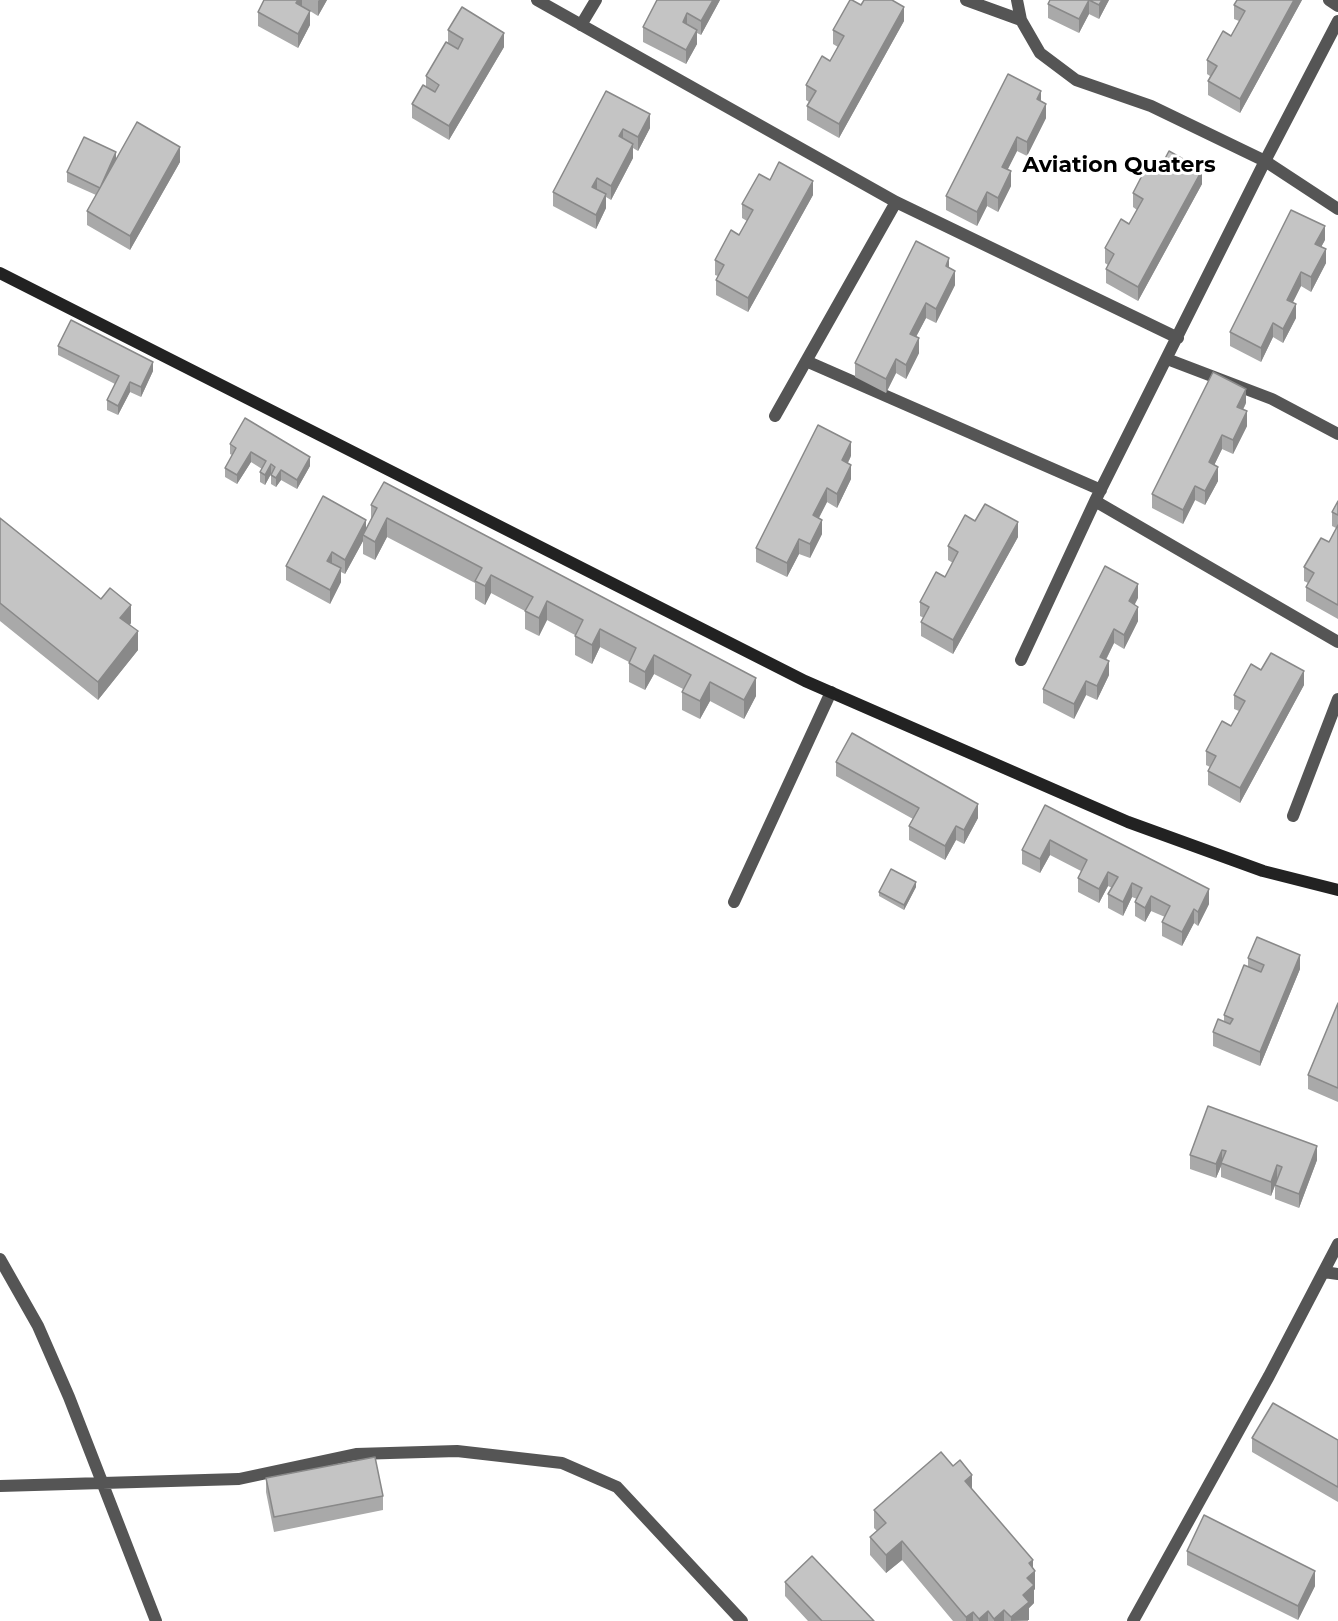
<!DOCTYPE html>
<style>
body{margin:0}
canvas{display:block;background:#fff}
</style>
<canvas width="1338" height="1621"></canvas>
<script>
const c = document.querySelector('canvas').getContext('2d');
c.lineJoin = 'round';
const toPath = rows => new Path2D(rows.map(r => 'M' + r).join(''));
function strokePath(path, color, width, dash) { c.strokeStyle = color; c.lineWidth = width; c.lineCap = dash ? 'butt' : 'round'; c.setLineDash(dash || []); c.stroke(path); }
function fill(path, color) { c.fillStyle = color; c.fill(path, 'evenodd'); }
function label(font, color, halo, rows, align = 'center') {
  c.font = font + ' Montserrat,sans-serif'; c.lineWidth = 6; c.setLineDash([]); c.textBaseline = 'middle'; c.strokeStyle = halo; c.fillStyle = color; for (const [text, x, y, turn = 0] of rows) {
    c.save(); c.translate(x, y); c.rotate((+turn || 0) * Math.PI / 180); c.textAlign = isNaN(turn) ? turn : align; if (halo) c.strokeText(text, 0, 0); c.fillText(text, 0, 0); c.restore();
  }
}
strokePath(toPath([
 [537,0,896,202,1178,338],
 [966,0,1021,20],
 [1017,0,1021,20,1040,53,1076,80,1151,106,1265,161,1338,209],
 [1329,0,1338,6],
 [581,25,596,0],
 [1167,359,1272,399,1338,434],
 [806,361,1101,490],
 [775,416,896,202],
 [1095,501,1338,642],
 [1021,660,1095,501,1265,161,1338,21],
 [1293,816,1338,699],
 [734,902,831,692],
 [0,1259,38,1326,69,1397,156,1621],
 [1324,1272,1338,1274],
 [0,1486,239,1479,356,1454,457,1451,562,1463,617,1487,742,1621],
 [1133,1621,1269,1376,1338,1244]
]), '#555', 12);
strokePath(toPath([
 [0,273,805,681,1128,822,1263,871,1338,890]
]), '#222', 12);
fill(toPath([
 [264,0,327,0,318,16,310,11,310,25,298,48,258,26,258,12],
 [720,0,701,35,697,33,697,44,686,64,643,42,643,27],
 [1050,0,1109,0,1099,19,1089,14,1079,33,1048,18,1048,4],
 [1302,0,1240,113,1208,95,1208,81,1210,76,1207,74,1207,60,1231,36,1239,21,1234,19,1234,5],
 [861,5,904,21,839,138,807,120,807,106,809,102,806,100,806,85,830,61,838,47,833,44,833,30],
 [448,30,504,47,449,140,412,118,412,104,426,87,426,76,448,43],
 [606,91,650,128,638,151,633,148,633,158,611,200,606,197,606,208,596,229,553,206,553,192],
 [1041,101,1046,118,1027,156,1017,151,1007,170,1011,186,998,212,987,206,977,226,946,210,946,196],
 [116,159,180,162,130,250,87,225,87,211,96,195,67,182,67,172],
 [1160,168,1202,184,1138,301,1106,283,1106,269,1108,265,1105,263,1105,248,1129,224,1137,210,1133,207,1133,193],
 [770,180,813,195,748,312,716,295,716,280,718,276,715,275,715,260,739,235,747,221,742,218,742,204],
 [1325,240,1321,247,1326,263,1311,292,1301,286,1293,302,1296,318,1283,343,1273,337,1261,362,1230,346,1230,332],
 [949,268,955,285,936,323,926,318,916,337,919,353,906,379,896,373,886,393,855,377,855,363],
 [58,346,153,371,141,397,130,392,118,415,107,410,107,400,115,384,58,355],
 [1246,403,1243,410,1247,426,1233,454,1222,449,1214,465,1218,481,1205,505,1195,500,1183,524,1152,508,1152,494],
 [230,444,310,466,297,489,281,480,276,487,271,484,271,474,265,485,260,482,260,472,262,469,251,462,237,484,225,477,225,468,232,455,230,454],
 [851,456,848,463,851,479,837,508,827,502,819,518,822,534,810,558,799,554,787,577,756,562,756,548],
 [1338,501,1338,619,1306,601,1306,587,1308,583,1304,581,1304,567,1329,542,1336,528,1332,526,1332,512],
 [371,505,756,696,744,719,710,701,700,719,682,710,682,692,683,689,654,674,645,690,629,682,629,662,600,647,592,664,575,655,575,635,547,620,539,636,525,629,525,611,491,593,485,605,475,599,475,583,387,537,375,560,363,554,363,541,345,574,341,572,341,582,330,604,286,580,286,566,366,528,371,519],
 [0,518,131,623,130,625,138,650,98,700,0,621],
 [975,521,1018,537,953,654,921,636,921,622,924,618,920,616,920,602,945,577,953,563,948,560,948,546],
 [1138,598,1134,604,1138,621,1124,649,1114,643,1106,660,1109,675,1097,700,1086,695,1074,719,1043,703,1043,689],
 [1261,670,1304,685,1240,803,1208,785,1208,771,1210,767,1206,765,1206,751,1231,726,1239,711,1234,709,1234,695],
 [836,762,978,818,964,844,956,840,945,860,909,840,909,826,913,819,836,776],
 [1045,805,1209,904,1198,926,1194,923,1182,946,1162,936,1162,922,1165,917,1151,911,1145,922,1135,916,1135,902,1137,899,1132,897,1123,916,1108,908,1108,894,1112,888,1108,886,1099,903,1078,892,1078,878,1081,871,1050,855,1040,873,1022,864,1022,850],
 [916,887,904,910,879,896,879,892],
 [1248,958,1300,969,1260,1066,1213,1046,1213,1032,1224,1022,1224,1015,1248,967],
 [1338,1003,1338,1102,1308,1089,1308,1075],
 [1208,1106,1317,1160,1299,1208,1275,1199,1275,1185,1277,1180,1271,1196,1221,1177,1221,1166,1216,1178,1190,1169,1190,1155],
 [1252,1438,1338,1440,1338,1502,1252,1452],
 [266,1478,383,1496,383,1510,274,1532,266,1492],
 [972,1489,1033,1568,1035,1589,1034,1590,1034,1603,1029,1608,1028,1621,953,1621,902,1560,886,1573,870,1555,870,1537,877,1531,874,1528,874,1510],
 [1187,1551,1315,1586,1298,1620,1187,1565],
 [785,1582,874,1621,808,1621,785,1596]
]), '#a9a9a9');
fill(toPath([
 [298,0,302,0,302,7,296,3],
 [319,0,327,0,318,16,318,1],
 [713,0,720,0,701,35,701,21],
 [1089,0,1089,14,1079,33,1079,19],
 [1102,0,1109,0,1099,19,1099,5],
 [1294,0,1302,0,1240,113,1240,99],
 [904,7,904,21,839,138,839,124],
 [310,11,310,25,298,48,298,34],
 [687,13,687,28,683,22],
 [697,30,697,44,686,64,686,50],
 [504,33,504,47,449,140,449,126],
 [1041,91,1041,105,1037,99],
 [1046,104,1046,118,1027,156,1027,142],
 [650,114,650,128,638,151,638,137],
 [623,129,623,143,619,136],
 [1017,137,1017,151,1002,181,1002,167],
 [633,144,633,158,611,200,611,186],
 [180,147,180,162,130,250,130,236],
 [116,152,116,161,100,188],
 [1202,170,1202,184,1138,301,1138,287],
 [1011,171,1011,186,998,212,998,198],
 [597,178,597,192,592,187],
 [813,181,813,195,748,312,748,298],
 [987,192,987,206,977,226,977,212],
 [606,194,606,208,596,229,596,215],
 [1325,226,1325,240,1315,258,1315,244],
 [1326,249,1326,263,1311,292,1311,277],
 [949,258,949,272,946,266],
 [955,271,955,285,936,323,936,309],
 [1301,272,1301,286,1287,314,1287,300],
 [926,303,926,318,910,348,910,334],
 [1296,304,1296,318,1283,343,1283,329],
 [1273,323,1273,337,1261,362,1261,348],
 [919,338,919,353,906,379,906,365],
 [896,359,896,373,886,393,886,379],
 [153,362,153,371,141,397,141,387],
 [130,382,130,392,118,415,118,406],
 [1246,389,1246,403,1237,421,1237,407],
 [1247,411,1247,426,1233,454,1233,440],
 [1222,435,1222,449,1209,476,1209,462],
 [851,442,851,456,842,474,842,460],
 [251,452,251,462,237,484,237,475],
 [310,457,310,466,297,489,297,480],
 [271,464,271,474,265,485,265,475],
 [851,465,851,479,837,508,837,494],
 [1218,467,1218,481,1205,505,1205,491],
 [281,470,281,480,276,487,276,478],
 [1195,486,1195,500,1183,524,1183,510],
 [827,488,827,502,813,529,813,515],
 [387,518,387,537,375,560,375,542],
 [366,520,366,534,363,535,363,541,345,574,345,560],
 [822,520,822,534,810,558,810,544],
 [1018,522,1018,537,953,654,953,640],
 [799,539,799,554,787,577,787,563],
 [332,552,332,566,327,561],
 [341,568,341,582,330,604,330,590],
 [491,575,491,593,485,605,485,586],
 [1138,584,1138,598,1129,616,1129,601],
 [547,601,547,620,539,636,539,618],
 [131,605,131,623,120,636,120,618],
 [1138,607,1138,621,1124,649,1124,635],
 [600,629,600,647,592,664,592,645],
 [1114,629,1114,643,1100,671,1100,657],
 [138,631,138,650,98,700,98,682],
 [654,655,654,674,645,690,645,672],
 [1109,661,1109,675,1097,700,1097,686],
 [1304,671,1304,685,1240,803,1240,788],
 [756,678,756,696,744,719,744,700],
 [1086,681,1086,695,1074,719,1074,704],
 [710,682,710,701,700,719,700,701],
 [978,804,978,818,964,844,964,830],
 [956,826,956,840,945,860,945,846],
 [1050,840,1050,855,1040,873,1040,859],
 [1108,872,1108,886,1099,903,1099,889],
 [916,882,916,887,904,910,904,905],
 [1132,883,1132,897,1123,916,1123,902],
 [1209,889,1209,904,1198,926,1198,912],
 [1151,896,1151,911,1145,922,1145,908],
 [1194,909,1194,923,1182,946,1182,932],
 [1300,955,1300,969,1260,1066,1260,1052],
 [1317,1146,1317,1160,1299,1208,1299,1194],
 [1222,1150,1222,1164,1216,1178,1216,1164],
 [1277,1165,1277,1180,1271,1196,1271,1182],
 [972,1475,972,1493,965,1481],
 [902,1541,902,1560,886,1573,886,1555],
 [1033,1560,1033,1573,1035,1571,1035,1589,1034,1590,1034,1603,1029,1608,1029,1620,1011,1621,1011,1617,1023,1595,1027,1578,1029,1563],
 [1315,1571,1315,1586,1298,1620,1298,1606],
 [1004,1610,1004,1621,994,1621,994,1619],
 [988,1611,988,1621,979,1621,979,1619],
 [973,1612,973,1621,966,1621,966,1617]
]), '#898989');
const building = toPath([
 [264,0,298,0,296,3,310,11,298,34,258,12,264,0],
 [657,0,713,0,701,21,687,13,683,22,697,30,686,50,643,27,657,0],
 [850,0,852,0,861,5,864,0,892,0,904,7,839,124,807,106,816,91,806,85,822,56,830,61,844,36,833,30,850,0],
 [1050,0,1089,0,1079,19,1048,4,1050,0],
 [1089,0,1102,0,1099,5,1089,0],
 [1237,0,1294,0,1240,99,1208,81,1217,66,1207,60,1223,31,1231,36,1245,11,1234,5,1237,0],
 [462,7,504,33,449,126,412,104,423,85,435,92,439,85,426,76,446,42,458,49,463,39,448,30,462,7],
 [1008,74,1041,91,1037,99,1046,104,1027,142,1017,137,1002,167,1011,171,998,198,987,192,977,212,946,196,1008,74],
 [606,91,650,114,638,137,623,129,619,136,633,144,611,186,597,178,592,187,606,194,596,215,553,192,606,91],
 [137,122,180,147,130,236,87,211,137,122],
 [84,137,116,152,100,188,67,172,84,137],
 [1169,151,1202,170,1138,287,1106,269,1114,254,1105,248,1121,219,1129,224,1143,199,1133,193,1149,162,1160,168,1169,151],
 [779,162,813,181,748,298,716,280,724,265,715,260,731,230,739,235,753,210,742,204,759,174,770,180,779,162],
 [1291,210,1325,226,1315,244,1326,249,1311,277,1301,272,1287,300,1296,304,1283,329,1273,323,1261,348,1230,332,1291,210],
 [916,241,949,258,946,266,955,271,936,309,926,303,910,334,919,338,906,365,896,359,886,379,855,363,916,241],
 [71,320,153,362,141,387,130,382,118,406,107,400,119,376,58,346,71,320],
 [1213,372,1246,389,1237,407,1247,411,1233,440,1222,435,1209,462,1218,467,1205,491,1195,486,1183,510,1152,494,1213,372],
 [245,418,310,457,297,480,281,470,276,478,271,475,275,467,271,464,265,475,260,472,266,461,251,452,237,475,225,468,236,448,230,444,245,418],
 [818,425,851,442,842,460,851,465,837,494,827,488,813,515,822,520,810,544,799,539,787,563,756,548,818,425],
 [384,482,756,678,744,700,710,682,700,701,682,692,691,675,654,655,645,672,629,663,636,648,600,629,592,645,575,636,583,620,547,601,539,618,525,611,533,597,491,575,485,586,475,581,482,568,387,518,375,542,363,535,377,508,371,505,384,482],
 [323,496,366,520,345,560,332,552,327,561,341,568,330,590,286,566,323,496],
 [1338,501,1338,515,1332,512,1338,501],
 [985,504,1018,522,953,640,921,622,929,607,920,602,936,572,945,577,958,552,948,546,965,515,975,521,985,504],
 [0,518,101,599,110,588,131,605,120,618,138,631,98,682,0,603,0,518],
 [1338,525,1338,605,1306,587,1314,573,1304,567,1321,538,1329,542,1338,525],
 [1105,566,1138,584,1129,601,1138,607,1124,635,1114,629,1100,657,1109,661,1097,686,1086,681,1074,704,1043,689,1105,566],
 [1271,653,1304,671,1240,788,1208,771,1216,756,1206,751,1222,721,1231,726,1245,701,1234,695,1251,664,1261,670,1271,653],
 [852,733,978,804,964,830,956,826,945,846,909,826,919,808,836,762,852,733],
 [1045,805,1209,889,1198,912,1194,909,1182,932,1162,922,1170,906,1151,896,1145,908,1135,902,1142,888,1132,883,1123,902,1108,894,1118,877,1108,872,1099,889,1078,878,1087,860,1050,840,1040,859,1022,850,1045,805],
 [891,869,916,882,904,905,879,892,891,869],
 [1257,937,1300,955,1260,1052,1213,1032,1218,1019,1230,1024,1233,1019,1224,1015,1244,965,1261,972,1264,965,1248,958,1257,937],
 [1338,1003,1338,1088,1308,1075,1338,1003],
 [1208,1106,1317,1146,1299,1194,1275,1185,1282,1167,1277,1165,1271,1182,1221,1163,1226,1151,1222,1150,1216,1164,1190,1155,1208,1106],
 [1273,1403,1338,1440,1338,1487,1252,1438,1273,1403],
 [941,1452,953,1466,960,1460,972,1475,965,1481,1033,1560,1029,1563,1035,1571,1027,1578,1034,1585,1023,1595,1029,1602,1011,1617,1004,1610,994,1619,988,1611,979,1619,973,1612,966,1617,902,1541,886,1555,870,1537,886,1523,874,1510,941,1452],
 [375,1457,383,1496,274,1517,266,1478,375,1457],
 [1204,1515,1315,1571,1298,1606,1187,1551,1204,1515],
 [812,1556,874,1621,822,1621,785,1582,812,1556]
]);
fill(building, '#c4c4c4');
strokePath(building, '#898989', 1.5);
label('bold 22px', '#000', '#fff', [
 ["Aviation Quaters",1119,166]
]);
</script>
